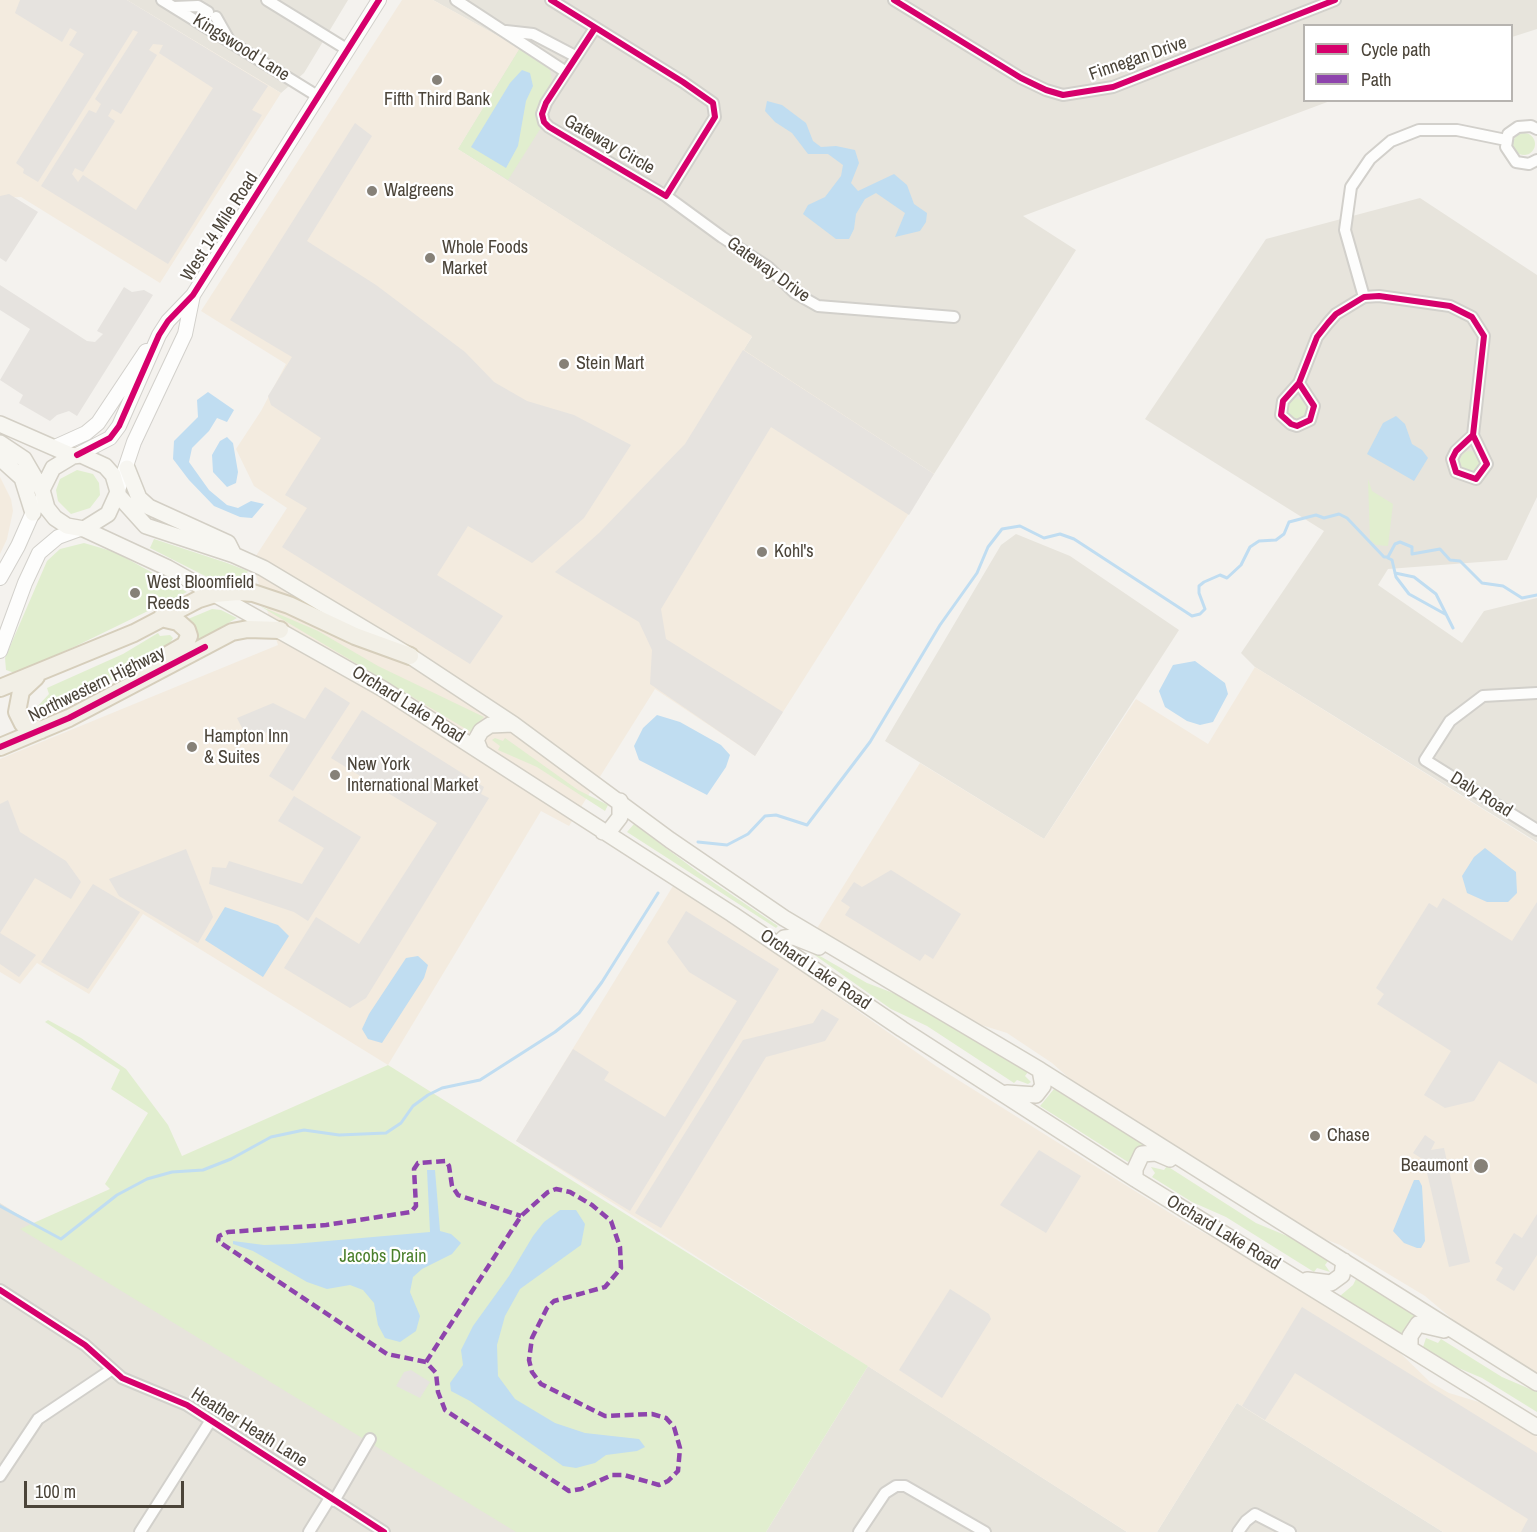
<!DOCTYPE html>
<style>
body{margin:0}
#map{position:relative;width:1537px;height:1532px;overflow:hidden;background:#f4f2ee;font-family:"Archivo Narrow",sans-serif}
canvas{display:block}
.legend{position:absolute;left:1303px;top:24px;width:210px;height:78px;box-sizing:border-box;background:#fff;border:2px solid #b7b4b0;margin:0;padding:8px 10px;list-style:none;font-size:18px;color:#4b4439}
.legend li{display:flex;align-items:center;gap:12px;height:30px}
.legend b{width:30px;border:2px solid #b7b4b0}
.scale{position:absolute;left:24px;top:1481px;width:160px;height:27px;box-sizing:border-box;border:3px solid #4b4439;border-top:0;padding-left:8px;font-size:18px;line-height:21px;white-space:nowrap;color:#4b4439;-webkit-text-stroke:4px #fff;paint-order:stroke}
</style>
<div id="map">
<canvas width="1537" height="1532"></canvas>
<ul class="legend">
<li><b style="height:8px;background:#d6006c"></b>Cycle path</li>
<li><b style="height:8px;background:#8e44ad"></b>Path</li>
</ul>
<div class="scale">100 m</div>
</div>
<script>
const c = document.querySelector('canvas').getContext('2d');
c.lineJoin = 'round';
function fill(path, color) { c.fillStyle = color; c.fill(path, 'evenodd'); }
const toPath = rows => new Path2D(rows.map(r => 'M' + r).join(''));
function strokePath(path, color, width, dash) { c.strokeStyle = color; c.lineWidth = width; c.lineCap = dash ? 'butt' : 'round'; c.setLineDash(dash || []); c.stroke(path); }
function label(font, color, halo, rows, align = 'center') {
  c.font = font + ' "Archivo Narrow",sans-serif'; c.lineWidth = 4.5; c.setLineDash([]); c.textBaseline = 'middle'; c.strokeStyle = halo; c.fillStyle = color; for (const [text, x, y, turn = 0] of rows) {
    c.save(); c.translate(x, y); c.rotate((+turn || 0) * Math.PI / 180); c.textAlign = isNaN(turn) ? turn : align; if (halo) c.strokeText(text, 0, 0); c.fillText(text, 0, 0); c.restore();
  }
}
fill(toPath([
 [127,0,348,0,304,73,281,93],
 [433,0,1537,0,1537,29,1512,37,1512,26,1304,26,1304,100,1330,101,1023,216,1076,250,934,474,743,350,752,337,458,149,519,48],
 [1420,198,1537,275,1537,497,1507,560,1388,569,1378,585,1462,643,1484,611,1537,598,1537,842,1255,667,1241,653,1324,531,1145,419,1266,239],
 [1016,534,1070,556,1179,630,1044,839,885,741,1001,545],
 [0,1203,523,1532,0,1532],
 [868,1366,1127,1532,766,1532],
 [1237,1403,1443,1532,1157,1532]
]), '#e7e4dc');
fill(toPath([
 [0,0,127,0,281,93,160,283,21,197,0,198],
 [402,0,433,0,520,48,458,149,752,336,744,350,934,474,755,756,655,689,569,826,541,811,388,1065,143,914,89,994,37,963,20,984,0,972,0,759,278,645,252,562,287,508,254,486,236,449,261,411,286,364,201,311],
 [0,477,11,499,13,511,7,539,0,554],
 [1255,667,1537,843,1537,1374,1457,1323,1425,1296,1340,1245,1322,1238,1078,1086,1052,1063,1007,1033,978,1024,816,930,920,763,1044,839,1136,699,1208,744],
 [673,886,761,943,936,1066,1189,1225,1252,1258,1394,1347,1430,1382,1449,1393,1482,1403,1537,1437,1537,1532,1443,1532,1237,1403,1157,1532,1127,1532,516,1141]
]), '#f3ebdf');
fill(toPath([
 [520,48,544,64,550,70,552,80,538,109,537,118,542,126,508,180,458,149],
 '1513 144a11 11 0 1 1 22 0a11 11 0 1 1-22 0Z',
 '1287 409a10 10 0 1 1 20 0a10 10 0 1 1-20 0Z',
 '1460 461a10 10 0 1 1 20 0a10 10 0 1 1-20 0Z',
 [77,470,93,474,99,483,100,495,90,508,71,514,58,501,56,490,60,479],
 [1368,479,1372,491,1393,504,1388,546,1376,545,1370,540],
 [154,539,227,563,248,571,244,580,213,580,150,548],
 [84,543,115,552,187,592,76,646,15,673,6,670,5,658,47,561,60,549],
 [260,606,318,631,378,666,484,717,471,732],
 [212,609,221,610,237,618,197,641,196,631,188,619],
 [158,633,160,636,170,635,173,638,169,645,171,648,85,694,61,709,57,704,44,711,36,708,49,694,47,688,123,654],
 [495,738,503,741,505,738,578,790,608,805,605,811,537,767,498,750,500,746,492,740],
 [634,824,698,872,778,926,776,928,627,832],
 [799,944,867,983,901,996,957,1029,1028,1072,1025,1076,1031,1082,1028,1084,1017,1080,1014,1083,927,1026,891,1009],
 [48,1020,81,1038,126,1069,168,1125,182,1156,388,1065,868,1366,766,1532,516,1532,20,1229,110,1189,105,1184,148,1113,111,1089,120,1070,45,1022],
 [1054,1089,1143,1144,1128,1162,1040,1106],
 [1167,1166,1256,1223,1292,1238,1328,1261,1325,1265,1330,1272,1317,1268,1314,1272,1226,1217,1192,1202,1152,1177,1155,1173,1151,1167,1164,1170],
 [1356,1279,1416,1316,1401,1334,1340,1296,1353,1285],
 [1426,1338,1438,1343,1441,1339,1502,1377,1537,1392,1537,1412,1482,1378,1449,1364,1423,1347]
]), '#e1eecf');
fill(toPath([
 [20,0,127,0,268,86,252,110,262,115,168,264,41,186,89,110,96,113,101,104,95,99,138,32,133,30,38,182,23,173,24,169,16,163,84,54,69,45,77,32,70,28,62,42,15,13],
 [153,44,163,45,159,53,213,88,136,210,83,175,78,182,72,174,75,168,83,172,115,121,108,116,112,109,121,114,157,55,149,50],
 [355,123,372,136,307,241,376,285,465,352,494,382,527,401,574,415,631,445,584,518,532,563,468,526,437,575,503,616,470,664,282,547,307,508,285,495,321,438,271,405,268,396,292,357,230,320],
 [9,194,38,212,6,262,0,258,0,196],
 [0,285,87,341,95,342,103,334,97,331,124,287,132,292,144,290,153,295,77,416,69,411,57,415,50,421,19,403,23,395,0,380,30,329,0,310],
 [743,350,934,474,909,515,771,427,661,609,666,639,783,712,755,756,650,684,652,650,639,622,555,572,599,533,685,444],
 [325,687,350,703,293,791,269,776,289,744,268,732,247,738,237,718,273,703,305,719],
 [362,710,484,787,481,794,489,798,366,998,350,1008,284,968,316,917,359,944,437,823,331,758],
 [294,796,361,837,308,921,294,912,209,884,212,867,226,868,229,861,302,884,324,848,278,821],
 [8,800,20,832,66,861,81,882,71,899,35,878,0,933,36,955,19,977,0,964,0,804],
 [186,849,213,917,198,943,119,896,109,879],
 [891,870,961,914,933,959,925,954,920,961,845,915,850,907,841,901,854,882,862,887],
 [93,884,140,912,88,989,41,962],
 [1443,898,1512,941,1537,902,1537,1084,1499,1061,1474,1101,1445,1108,1424,1095,1451,1051,1377,1004,1384,994,1376,988,1429,903,1437,908],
 [686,911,779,969,630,1211,516,1141,573,1049,609,1072,604,1080,665,1117,737,1001,689,972,667,942],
 [822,1009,839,1019,825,1041,766,1057,661,1228,635,1213,743,1040,813,1023],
 [1425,1135,1435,1142,1431,1150,1444,1148,1470,1262,1449,1267,1424,1160,1413,1153],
 [1039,1150,1081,1176,1046,1233,1000,1205],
 [1537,1214,1537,1255,1514,1291,1496,1280,1503,1268,1495,1263,1514,1233,1522,1238],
 [950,1289,989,1314,991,1319,942,1398,899,1370],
 [1302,1307,1537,1453,1537,1532,1521,1532,1528,1519,1295,1373,1265,1420,1242,1406],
 [411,1370,430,1382,420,1398,396,1386,404,1372]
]), '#e6e3df');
fill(toPath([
 [522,70,530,73,533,86,526,101,518,146,506,168,471,147,510,83],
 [767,101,782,105,806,123,813,141,821,147,836,146,855,150,859,163,851,183,858,191,894,174,907,185,914,204,927,213,926,222,920,231,895,237,905,213,876,193,865,199,856,214,854,229,849,239,836,239,803,214,808,205,825,197,841,176,843,165,828,154,808,154,792,133,775,122,765,111],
 [208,392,234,410,227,422,217,418,209,431,192,448,189,462,209,490,227,505,238,508,251,501,264,504,252,518,240,517,214,506,189,480,173,459,174,441,198,417,197,400],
 [1396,416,1405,424,1412,444,1422,450,1428,458,1414,481,1367,454,1383,423],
 [227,437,233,443,238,472,236,483,227,487,213,472,212,455,220,441],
 [1195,661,1225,683,1228,694,1213,722,1200,725,1187,721,1165,707,1159,691,1173,665],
 [657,715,680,722,721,745,730,755,726,767,707,795,639,760,634,746,643,728],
 [1485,848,1516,872,1517,893,1508,902,1487,902,1467,893,1462,876,1474,857],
 [225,907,278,925,289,936,263,977,205,940],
 [418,956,428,965,424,978,382,1043,368,1039,362,1029,369,1014,406,958],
 [427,1170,435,1170,440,1231,451,1234,461,1243,452,1254,422,1269,413,1277,410,1292,420,1316,416,1331,400,1342,385,1338,378,1325,374,1303,363,1290,350,1285,327,1289,307,1282,253,1251,233,1244,233,1241,264,1245,293,1244,430,1232],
 [1414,1180,1419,1180,1422,1186,1425,1241,1421,1248,1417,1248,1404,1243,1393,1231],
 [560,1210,576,1210,585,1224,581,1245,520,1289,505,1316,497,1345,498,1376,515,1399,555,1423,585,1433,639,1439,645,1447,637,1451,606,1455,595,1463,576,1468,563,1466,470,1401,451,1391,450,1383,463,1365,461,1350,473,1326,509,1276,533,1236,544,1222]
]), '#c0ddf1');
strokePath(toPath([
 [1388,558,1392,560,1396,577,1409,594,1445,614],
 [1395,573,1414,577,1436,594,1453,628],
 [698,842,727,845,748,834,765,816,776,815,807,825,870,742,940,625,977,573,988,547,1002,529,1020,526,1044,538,1060,534,1074,539,1192,616,1200,614,1205,609,1199,593,1199,586,1204,582,1220,575,1227,578,1241,565,1250,547,1259,541,1276,540,1284,534,1289,522,1316,515,1324,518,1339,514,1347,518,1384,557,1388,557,1395,544,1400,542,1412,547,1412,554,1440,549,1450,560,1460,561,1482,583,1503,586,1522,598,1537,595],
 [0,1206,61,1239,117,1195,147,1179,172,1172,203,1170,231,1159,271,1137,304,1130,339,1135,386,1133,401,1123,413,1106,428,1095,442,1088,480,1080,555,1032,579,1013,602,982,658,893]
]), '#c0ddf1', 3);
const minor = toPath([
 [162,0,319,97],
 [267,0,348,50],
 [456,0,566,72],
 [551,0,683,82,713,103,715,117,666,196,549,127,544,122,542,114,546,103,595,28],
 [894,0,1021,78,1046,90,1063,95,1113,87,1335,0],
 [174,7,198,6,208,12],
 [216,17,229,40],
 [506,31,533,34,575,56],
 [1537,129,1531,126,1518,127,1508,134,1506,147,1516,162,1529,164,1537,160],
 [666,196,722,237,768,267,795,293,818,306,954,317],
 [1364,297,1345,230,1351,187,1370,159,1391,141,1419,130,1457,130,1506,140],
 [1299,383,1314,406,1310,420,1297,426,1291,424,1281,415,1283,401,1299,383,1317,337,1328,323,1336,314,1364,297,1379,296,1450,306,1472,317,1484,336,1473,435,1456,451,1452,459,1456,472,1476,479,1487,464,1473,435],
 [1537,693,1483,696,1450,721,1425,760,1537,830],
 [0,1290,85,1345,122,1378,187,1405,384,1532],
 [0,1476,38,1419,111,1370],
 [334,1501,370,1439],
 [140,1532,211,1420],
 [309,1532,330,1498],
 [859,1532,885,1493,896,1486,905,1486,985,1532],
 [1238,1532,1246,1521,1255,1514,1290,1532]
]);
const tertiary = toPath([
 [55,447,86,433,98,423,146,351],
 [77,455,110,438,119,426,159,335,168,321,193,295,379,0],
 [118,490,134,442,185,334,193,295],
 [0,578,18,546,37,503],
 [0,651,25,583,39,553,58,537,80,529]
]);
const secondary = toPath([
 [0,424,73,456],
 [0,443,24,459,42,490],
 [81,455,105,466,113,475,118,492,108,514,84,529,67,526,55,518,47,508,42,490,53,468,73,456,81,455],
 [0,458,22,478,33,513],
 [127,468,139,498,149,507,228,543,233,553],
 [118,495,146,526,234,555,263,568,410,656,513,724,670,840,784,918,1040,1070,1537,1383],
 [84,529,168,568,383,689,732,914,902,1029,1135,1179,1537,1427],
 [480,750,476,740,481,731,490,725,513,724],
 [603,832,610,830,620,817,620,801],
 [778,944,784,938,794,937,819,947],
 [1007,1093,1036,1095,1043,1086,1040,1070],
 [1135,1179,1135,1169,1142,1154,1156,1153,1170,1159],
 [1307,1280,1331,1283,1342,1275,1344,1261],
 [1410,1348,1410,1336,1418,1324,1444,1330]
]);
const primary = toPath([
 [161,618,178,622,187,630,189,636,185,645,166,656],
 [36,677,21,691,17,712,23,724,41,730],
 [0,688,134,633,199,599,215,594,238,592,253,593,289,605,355,636,410,656],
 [0,747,69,718,232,632,248,629,280,630]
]);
strokePath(minor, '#d2d0cb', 14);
strokePath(tertiary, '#d2d0cb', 16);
strokePath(secondary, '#d3cfc5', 18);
strokePath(primary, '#d6cebb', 20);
strokePath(minor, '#fdfdfc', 10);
strokePath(tertiary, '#fdfdfc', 14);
strokePath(secondary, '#f7f6f1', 15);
strokePath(primary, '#f2efe6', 16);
strokePath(toPath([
 [426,1362,521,1216,548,1192,556,1189,570,1192,592,1205,611,1221,620,1247,621,1268,605,1287,554,1301,547,1308,532,1338,529,1360,532,1372,541,1384,605,1416,652,1414,666,1418,674,1427,680,1448,678,1471,668,1481,659,1485,624,1475,612,1475,581,1489,569,1491,445,1410,438,1392,436,1373,426,1362,387,1354,218,1241,219,1236,228,1232,326,1225,411,1212,416,1206,414,1169,418,1163,446,1161,449,1166,452,1186,458,1195,521,1216]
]), '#8e44ad', 4.5, [9, 4.5]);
strokePath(toPath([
 [551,0,683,82,713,103,715,117,666,196,549,127,544,122,542,114,546,103,595,28],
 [894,0,1021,78,1046,90,1063,95,1113,87,1335,0],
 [1299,383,1314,406,1310,420,1297,426,1291,424,1281,415,1283,401,1299,383,1317,337,1328,323,1336,314,1364,297,1379,296,1450,306,1472,317,1484,336,1473,435,1456,451,1452,459,1456,472,1476,479,1487,464,1473,435],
 [77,455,110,438,119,426,159,335,168,321,193,295,379,0],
 [0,747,69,718,205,647],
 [0,1290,85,1345,122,1378,187,1405,384,1532]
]), '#d6006c', 6);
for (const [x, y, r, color] of [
 [437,80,6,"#868178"],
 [372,191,6,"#868178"],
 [430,258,6,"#868178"],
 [564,364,6,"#868178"],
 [762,552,6,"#868178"],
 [135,593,6,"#868178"],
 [192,747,6,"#868178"],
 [335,775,6,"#868178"],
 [1315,1136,6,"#868178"],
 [1481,1166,8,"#868178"]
]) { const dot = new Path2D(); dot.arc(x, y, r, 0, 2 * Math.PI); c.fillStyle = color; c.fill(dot); strokePath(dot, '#fff', 2); }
label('18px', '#4b4439', '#fff', [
 ["Kingswood Lane",241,48,32],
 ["Finnegan Drive",1138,59,-19],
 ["Gateway Circle",609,145,30],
 ["West 14 Mile Road",220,227,-57],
 ["Gateway Drive",768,270,36],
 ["Northwestern Highway",97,685,-26],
 ["Orchard Lake Road",408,705,32],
 ["Daly Road",1481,795,32],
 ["Orchard Lake Road",815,970,34],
 ["Orchard Lake Road",1223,1233,31],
 ["Heather Heath Lane",249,1428,32]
]);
label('18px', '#4b4439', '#fff', [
 ["Fifth Third Bank",437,100,"center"],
 ["Walgreens",384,191],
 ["Whole Foods",442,248],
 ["Market",442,269],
 ["Stein Mart",576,364],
 ["Kohl's",774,552],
 ["West Bloomfield",147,583],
 ["Reeds",147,604],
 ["Hampton Inn",204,737],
 ["& Suites",204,758],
 ["New York",347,765],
 ["International Market",347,786],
 ["Chase",1327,1136],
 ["Beaumont",1468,1166,"right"]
], 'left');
label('18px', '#4a7f2a', '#fff', [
 ["Jacobs Drain",383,1257]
]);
</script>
